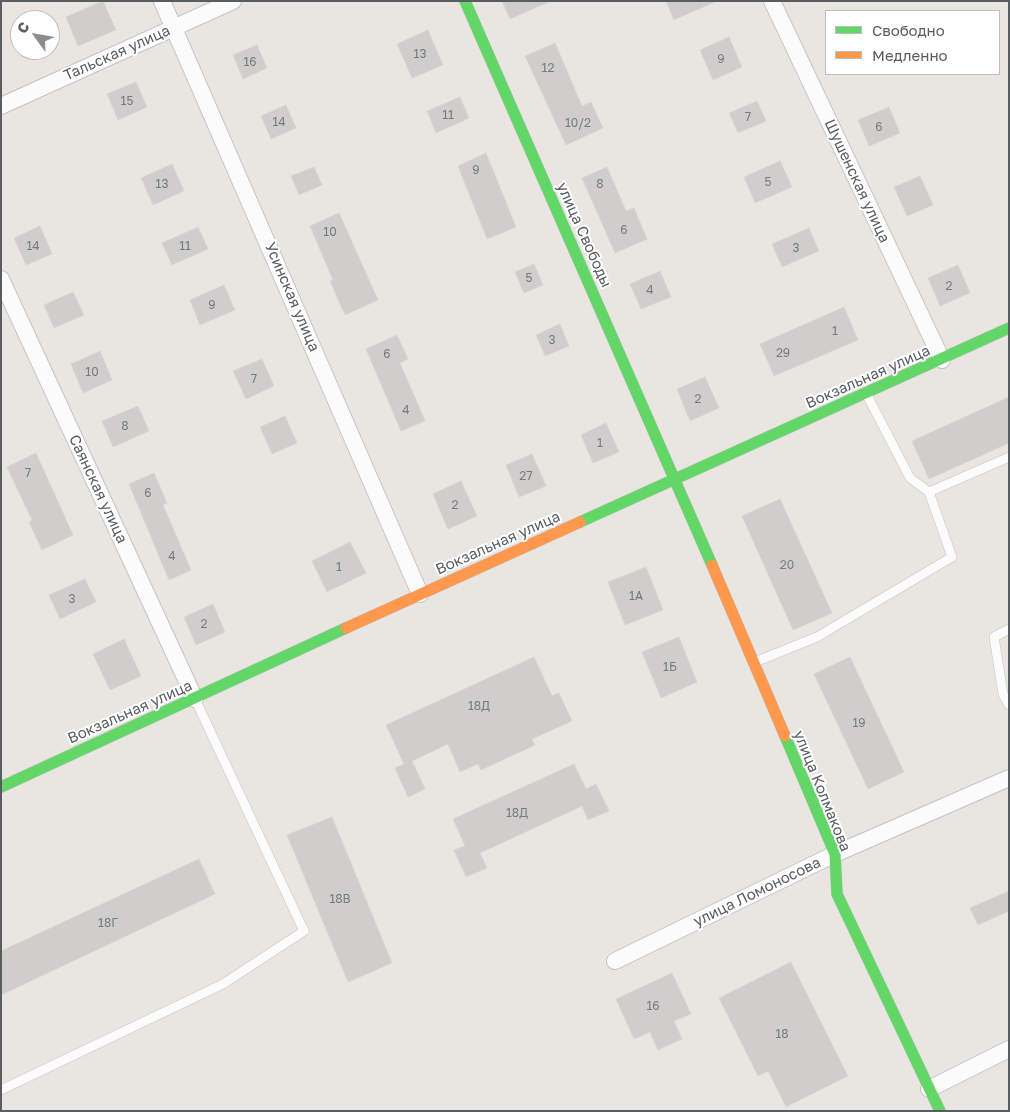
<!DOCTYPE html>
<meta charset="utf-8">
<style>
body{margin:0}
#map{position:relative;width:1010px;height:1112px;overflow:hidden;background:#e9e6e2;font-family:"Golos Text",sans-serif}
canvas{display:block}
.frame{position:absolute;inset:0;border:2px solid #585d61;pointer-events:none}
.legend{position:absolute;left:825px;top:10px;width:175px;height:65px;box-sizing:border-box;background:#fff;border:1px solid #bcbec0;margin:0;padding:6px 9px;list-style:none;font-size:15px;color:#585d61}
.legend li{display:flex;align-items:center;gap:10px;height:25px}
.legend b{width:25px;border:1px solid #bcbec0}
.north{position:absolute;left:10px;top:10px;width:50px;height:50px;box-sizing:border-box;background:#fff;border:1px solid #bcbec0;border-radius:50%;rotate:302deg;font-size:14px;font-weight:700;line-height:20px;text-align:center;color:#585d61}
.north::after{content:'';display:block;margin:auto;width:18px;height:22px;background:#8b8d8e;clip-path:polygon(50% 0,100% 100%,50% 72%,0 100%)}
</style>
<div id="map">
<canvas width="1010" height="1112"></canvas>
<div class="frame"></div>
<ul class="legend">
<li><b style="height:6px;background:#63d668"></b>Свободно</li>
<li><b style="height:6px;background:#ff974d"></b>Медленно</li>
</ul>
<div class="north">С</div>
</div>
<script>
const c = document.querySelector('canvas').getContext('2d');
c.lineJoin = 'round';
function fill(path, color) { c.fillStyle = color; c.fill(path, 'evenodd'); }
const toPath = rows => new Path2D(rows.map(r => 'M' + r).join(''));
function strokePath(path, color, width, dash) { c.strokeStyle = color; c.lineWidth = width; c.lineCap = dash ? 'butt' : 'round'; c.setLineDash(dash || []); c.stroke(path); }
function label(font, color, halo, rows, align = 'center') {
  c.font = font + ' "Golos Text",sans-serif'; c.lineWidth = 4; c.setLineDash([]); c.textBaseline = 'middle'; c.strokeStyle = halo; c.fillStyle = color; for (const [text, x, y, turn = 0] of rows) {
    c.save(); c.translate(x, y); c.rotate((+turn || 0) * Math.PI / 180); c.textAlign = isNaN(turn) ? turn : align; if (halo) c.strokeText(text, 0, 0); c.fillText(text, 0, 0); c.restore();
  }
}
const building = toPath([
 [103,1,116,30,78,46,66,17,103,1],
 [502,1,551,1,510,19,502,1],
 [666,1,717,1,674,20,666,1],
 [428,30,443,65,412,78,397,44,428,30],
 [729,37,742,67,713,80,700,50,729,37],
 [555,43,582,106,591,102,603,128,566,145,525,56,555,43],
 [257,45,267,68,243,79,233,55,257,45],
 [136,82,147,107,118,120,107,94,136,82],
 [460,97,469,118,436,133,427,111,460,97],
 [757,101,766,121,738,133,729,113,757,101],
 [286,105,296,128,271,139,261,116,286,105],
 [889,107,900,133,869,146,858,120,889,107],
 [486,153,516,227,487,239,458,166,486,153],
 [780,161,792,187,755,203,744,177,780,161],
 [172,164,184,191,153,205,141,178,172,164],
 [314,167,322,185,299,195,291,176,314,167],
 [607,167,626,211,634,208,647,239,615,253,582,178,607,167],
 [920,176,933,205,907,216,894,187,920,176],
 [339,213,378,300,345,315,330,281,333,280,310,226,339,213],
 [40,226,52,254,26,265,14,238,40,226],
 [198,227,208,249,172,265,162,243,198,227],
 [809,228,819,251,782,267,772,244,809,228],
 [534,264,543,285,524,293,515,272,534,264],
 [958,265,970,293,940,306,928,278,958,265],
 [660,271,671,297,641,309,630,284,660,271],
 [224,285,235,310,200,325,190,300,224,285],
 [73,292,84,315,54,328,44,305,73,292],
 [844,307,858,340,774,376,760,344,844,307],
 [560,324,569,346,545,356,536,335,560,324],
 [397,335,408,359,400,363,425,421,401,431,366,349,397,335],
 [100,351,112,380,83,393,71,364,100,351],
 [262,359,274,386,246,399,233,371,262,359],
 [705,377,719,408,690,421,677,389,705,377],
 [1009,397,1009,443,929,479,912,441,1009,397],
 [138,406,149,431,113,447,102,421,138,406],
 [285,416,297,443,272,454,260,427,285,416],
 [606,423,619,452,593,463,581,435,606,423],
 [36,453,73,535,42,550,29,522,32,520,7,467,36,453],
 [532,454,546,486,519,497,506,465,532,454],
 [154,473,167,503,163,505,191,570,169,580,129,484,154,473],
 [461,481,477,516,448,529,433,494,461,481],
 [780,499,832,613,793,630,742,516,780,499],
 [350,542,366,573,327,592,312,561,350,542],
 [646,567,663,610,625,625,608,582,646,567],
 [85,579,96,602,60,619,49,595,85,579],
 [213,604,225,632,196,645,184,617,213,604],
 [679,637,697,682,661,698,642,652,679,637],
 [124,639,141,676,110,690,93,654,124,639],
 [534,657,552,696,559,693,572,721,532,739,535,745,481,770,478,764,460,772,448,744,412,761,425,789,408,797,395,768,404,764,386,725,534,657],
 [850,657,904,772,868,789,814,674,850,657],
 [574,764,586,789,596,784,609,811,588,820,582,806,480,853,487,868,466,877,454,850,465,846,453,819,574,764],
 [332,817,392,963,348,982,287,835,332,817],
 [199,859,215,894,1,995,1,951,199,859],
 [1009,891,1009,911,978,925,970,908,1009,891],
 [791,962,848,1076,786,1107,768,1071,758,1076,719,998,791,962],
 [672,973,691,1014,674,1021,682,1039,658,1050,650,1032,634,1039,616,999,672,973]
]);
fill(building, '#d0cecc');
strokePath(building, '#d8d5d2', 1);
const lane = toPath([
 [867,395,910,478,929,492,1009,457],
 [1009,629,994,637,1003,694,1009,705],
 [755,662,817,637,952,557,929,492],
 [1,1090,223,984,304,931,195,699]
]);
const street = toPath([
 [162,1,420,594],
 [772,1,942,360],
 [1,106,233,1],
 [1,279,195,699],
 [615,961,835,854,1009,778],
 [929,1089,1009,1049]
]);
const fast = toPath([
 [465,1,712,565],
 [580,522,1009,328],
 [785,736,835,854,837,894,940,1111],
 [1,787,346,628]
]);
const slow = toPath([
 [712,565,785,736],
 [346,628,580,522]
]);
strokePath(lane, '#c4c3c3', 10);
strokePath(street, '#c4c3c3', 18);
strokePath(fast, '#c5c5c5', 12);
strokePath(slow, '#c5c5c5', 12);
strokePath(lane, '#fcfbfb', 9);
strokePath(street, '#fcfbfb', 16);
strokePath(fast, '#63d668', 11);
strokePath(slow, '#ff974d', 11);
label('12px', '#777a7d', null, [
 ["13",420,54],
 ["9",721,59],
 ["16",250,62],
 ["12",548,68],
 ["15",127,101],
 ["11",448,115],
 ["7",748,117],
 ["14",279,122],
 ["10/2",578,123],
 ["6",879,127],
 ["9",476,170],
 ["5",768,182],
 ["13",162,184],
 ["8",600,184],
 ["6",624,230],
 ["10",330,232],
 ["14",33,246],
 ["11",185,246],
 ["3",796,248],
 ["5",529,278],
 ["2",949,286],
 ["4",650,290],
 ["9",212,305],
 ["1",835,331],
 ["3",552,340],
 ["29",783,353],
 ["6",387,354],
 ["10",92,372],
 ["7",254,379],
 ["2",698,399],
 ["4",406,410],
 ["8",125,426],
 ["1",600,443],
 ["7",28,473],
 ["27",526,476],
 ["6",148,493],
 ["2",455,505],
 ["4",172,556],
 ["20",787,565],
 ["1",339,567],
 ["1А",636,596],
 ["3",72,599],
 ["2",204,624],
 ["1Б",670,667],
 ["18Д",479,706],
 ["19",859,723],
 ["18Д",517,813],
 ["18В",340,899],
 ["18Г",108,923],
 ["16",653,1006],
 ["18",782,1034]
]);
label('15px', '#585d61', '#fff', [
 ["Тальская улица",117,53,-24],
 ["Шушенская улица",857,181,65],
 ["улица Свободы",584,235,66],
 ["Усинская улица",292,297,67],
 ["Вокзальная улица",868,377,-24],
 ["Саянская улица",98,489,65],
 ["Вокзальная улица",498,543,-24],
 ["Вокзальная улица",130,712,-24],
 ["улица Колмакова",822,791,68],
 ["улица Ломоносова",757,892,-26]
]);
</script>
